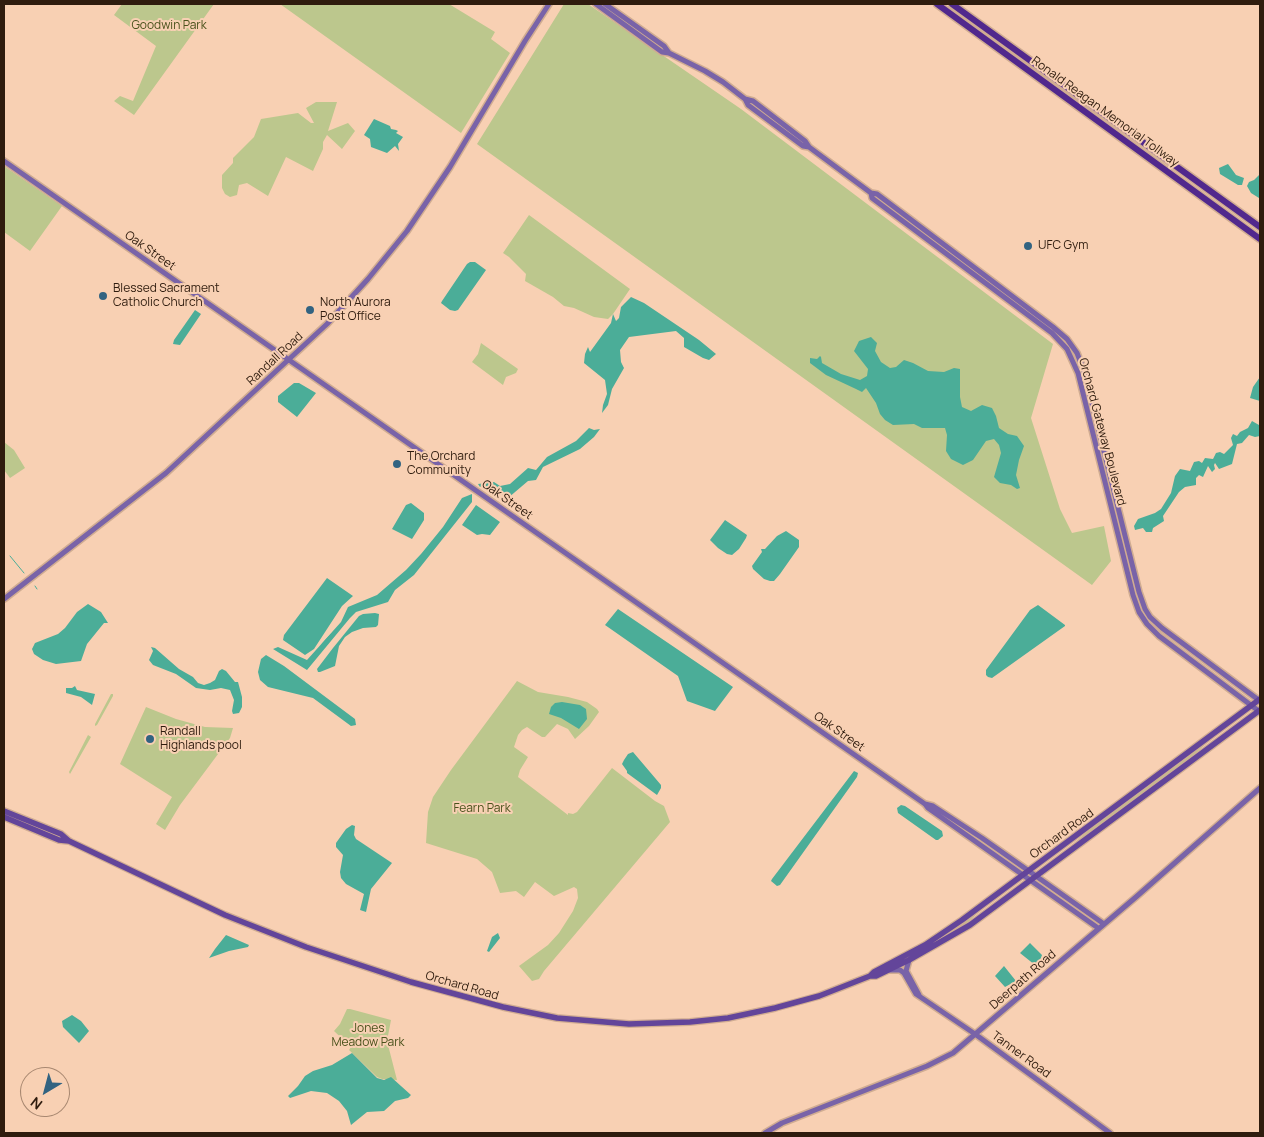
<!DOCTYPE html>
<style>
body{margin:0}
#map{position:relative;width:1264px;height:1137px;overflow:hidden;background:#f8d0b3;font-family:Manrope,sans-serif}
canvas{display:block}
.frame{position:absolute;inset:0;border:5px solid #2f1c0e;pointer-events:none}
.north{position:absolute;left:20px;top:1067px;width:50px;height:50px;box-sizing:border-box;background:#f8d0b3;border:1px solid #a88871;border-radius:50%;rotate:217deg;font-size:14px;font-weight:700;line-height:20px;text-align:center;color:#2f1c0e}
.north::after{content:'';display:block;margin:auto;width:18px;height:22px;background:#326381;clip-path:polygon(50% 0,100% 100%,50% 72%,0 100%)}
</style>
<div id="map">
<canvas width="1264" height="1137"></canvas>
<div class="frame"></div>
<div class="north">N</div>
</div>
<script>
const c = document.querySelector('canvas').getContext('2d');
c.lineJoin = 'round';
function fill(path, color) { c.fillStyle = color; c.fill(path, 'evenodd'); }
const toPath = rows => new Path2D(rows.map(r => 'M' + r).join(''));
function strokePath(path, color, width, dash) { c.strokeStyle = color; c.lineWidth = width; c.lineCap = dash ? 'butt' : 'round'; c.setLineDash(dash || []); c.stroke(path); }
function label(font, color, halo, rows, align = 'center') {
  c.font = font + ' Manrope,sans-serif'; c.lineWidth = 4; c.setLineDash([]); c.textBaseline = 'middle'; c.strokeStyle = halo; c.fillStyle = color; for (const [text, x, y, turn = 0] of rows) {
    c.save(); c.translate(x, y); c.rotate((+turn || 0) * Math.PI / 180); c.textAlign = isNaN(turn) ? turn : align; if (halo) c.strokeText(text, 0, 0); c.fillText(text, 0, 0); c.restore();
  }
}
fill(toPath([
 [122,4,214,4,134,115,114,101,120,96,133,101,156,46,114,15],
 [280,4,449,4,495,32,491,39,510,53,461,133],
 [564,4,588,4,741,109,1053,344,1031,418,1060,509,1072,533,1104,526,1111,561,1092,585,477,144],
 [316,102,337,102,328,131,348,123,355,131,342,149,327,135,323,142,323,149,313,171,286,157,268,196,247,183,239,185,237,195,230,197,225,194,222,188,222,175,233,163,233,158,254,137,261,119,298,113,311,123,314,123,306,108],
 [4,166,62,206,30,251,4,232],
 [529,215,630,289,613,314,608,319,594,317,574,308,564,306,553,297,525,281,526,274,509,257,503,253],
 [481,343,518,369,516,373,506,377,503,385,472,362,478,354],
 [4,442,14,450,25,468,10,478,4,470],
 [517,681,538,692,568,697,587,702,597,709,599,712,589,726,575,739,568,729,557,724,545,737,542,737,527,727,522,730,518,735,514,747,528,757,520,770,518,777,568,815,568,813,573,814,577,812,612,768,655,801,664,806,670,822,544,971,539,979,532,981,519,966,548,945,559,933,573,911,578,898,577,889,574,887,554,896,535,882,524,897,516,891,500,893,492,872,477,859,426,843,428,812,433,797,451,770],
 [111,694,113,694,113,696,97,725,95,726,95,724],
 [146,707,176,719,205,727,233,728,230,738,180,805,165,830,156,824,172,797,120,764],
 [88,735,91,737,70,774,69,772],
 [1215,735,1191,758,1073,844,1096,824],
 [985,906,963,927,918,954,894,964],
 [347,1009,350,1009,391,1020,387,1041,397,1080,382,1079,377,1077,349,1050,351,1047,334,1031,340,1024]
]), '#bcc78d');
fill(toPath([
 [374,119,390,126,391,129,396,130,398,131,396,133,403,137,398,144,399,151,395,146,387,153,371,147,370,139,364,135],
 [1228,164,1236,175,1244,178,1242,185,1238,185,1220,174,1219,168],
 [1260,174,1260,198,1259,198,1251,193,1247,186,1249,182,1254,180],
 [470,262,475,262,486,270,458,310,455,311,450,310,441,303,442,301,467,264],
 [631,297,644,303,699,340,716,354,709,360,703,358,684,347,684,338,676,331,629,337,620,350,621,362,624,368,612,389,608,405,602,413,603,405,607,394,605,380,584,363,585,354,588,347,590,352,611,323,613,314,616,321,619,318,621,307],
 [195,310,201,314,180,345,173,344,174,340],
 [871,337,877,343,875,351,881,362,890,368,896,367,904,360,913,363,928,371,944,372,954,368,960,369,960,397,962,407,971,411,982,405,992,408,996,416,999,428,1008,434,1017,436,1024,446,1019,460,1016,475,1020,488,1017,489,1011,485,1000,483,994,477,1001,453,999,445,994,439,986,441,973,460,963,465,951,459,946,451,947,435,945,428,922,428,914,424,893,425,885,420,880,414,876,403,866,388,862,392,856,389,826,375,810,363,810,358,817,359,820,356,821,357,822,363,841,374,860,380,867,376,868,369,854,351,859,341],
 [1260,377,1260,401,1250,398,1253,387],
 [294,383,299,383,316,393,297,417,278,402,278,396],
 [1259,418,1260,436,1255,437,1249,435,1242,443,1237,444,1232,464,1219,469,1215,463,1214,465,1215,469,1212,472,1208,466,1203,477,1199,475,1196,478,1196,485,1185,487,1179,492,1163,516,1164,521,1153,528,1152,532,1146,532,1143,528,1135,530,1134,526,1138,519,1155,513,1161,509,1171,493,1175,476,1180,469,1190,471,1194,462,1199,461,1202,463,1205,458,1213,459,1216,453,1220,452,1224,454,1233,445,1231,438,1233,434,1237,436,1240,432,1248,428,1252,421,1259,425],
 [589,428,594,430,600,429,594,437,580,449,543,467,536,480,528,481,508,498,483,485,480,487,478,484,494,482,500,486,510,484,528,468,536,470,547,457,576,441],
 [472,494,472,502,414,575,395,590,388,602,356,612,350,618,307,670,273,649,278,647,307,660,341,622,348,607,377,595,406,570,421,554,443,527,462,498],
 [411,503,424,513,424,520,412,539,392,529,406,505],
 [476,505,500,522,490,535,482,534,477,535,462,525],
 [725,520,747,535,746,538,739,549,732,555,727,554,718,548,710,540],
 [786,531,799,540,799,547,780,574,774,581,770,581,764,579,753,569,752,566,762,552,761,549,765,549,777,536],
 [327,578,353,596,342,606,314,649,305,655,283,640,284,635],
 [88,604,101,612,108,623,104,623,87,644,81,661,56,664,43,660,34,654,32,649,35,643,58,634,65,628,77,612],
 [1038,605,1065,625,1065,626,992,678,988,677,986,675,986,670,1030,610],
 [618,609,733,687,715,711,687,701,678,676,605,625],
 [375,613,379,614,378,625,376,627,363,628,352,632,345,637,339,646,335,666,320,672,318,672,317,669,333,648,359,616,363,614],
 [151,647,155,648,179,669,193,677,198,683,204,685,210,683,215,680,219,671,222,669,226,671,235,682,238,682,242,697,242,707,239,713,233,714,232,711,234,700,230,690,221,688,210,690,196,688,176,674,153,665,149,660,153,651],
 [266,655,284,666,355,719,356,725,351,726,313,698,268,687,260,680,258,672,261,659],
 [75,686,77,690,95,694,92,705,81,697,66,693,66,688,72,688],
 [562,702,580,705,586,709,587,719,579,729,561,718,549,714,551,707,555,703],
 [633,752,661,785,661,788,657,795,627,773,627,771,622,764,624,760,628,754],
 [854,771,858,773,857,777,780,885,777,886,771,881,772,879],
 [901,805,905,806,942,831,943,836,938,840,936,840,898,813,897,808],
 [352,825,355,826,354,835,356,839,392,863,371,889,366,912,360,910,364,894,346,884,341,878,340,872,343,855,336,847,336,843,346,829],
 [498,933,500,938,489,952,487,951,492,937],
 [226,935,249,945,248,947,229,951,209,958,215,949],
 [1030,943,1042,955,1041,958,1035,965,1020,953],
 [1004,966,1016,981,1005,987,995,976],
 [72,1015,81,1021,89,1031,79,1043,63,1027,62,1021],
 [352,1053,377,1078,384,1080,391,1077,411,1095,408,1098,395,1101,384,1111,367,1112,351,1125,347,1111,339,1101,327,1093,311,1091,290,1098,288,1096,298,1086,305,1076,313,1071,332,1065]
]), '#4bad98');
strokePath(toPath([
 [10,556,24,573],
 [35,586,37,589],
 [322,644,331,634]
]), '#4bad98', 1);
const secondary = toPath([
 [596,4,662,52,669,53,705,71,723,82,745,99,753,101,805,141,809,147,871,193,877,194,1053,327,1067,339,1077,353,1084,371,1139,592,1145,609,1150,617,1162,628,1260,701],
 [605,4,664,46,669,53],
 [745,99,748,105,803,146,809,147],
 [4,161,925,804,928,808,1098,928],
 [871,193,872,198,1052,333,1067,349,1078,373,1133,595,1139,612,1147,624,1159,636,1260,712],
 [4,599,166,473,327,324,368,279,407,231,450,167,525,41,549,4],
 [925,804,933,806,982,838,1104,924],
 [909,960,906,971,919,995],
 [890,970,900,970,904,973,916,994,975,1034,1110,1133],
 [765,1133,782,1123,927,1066,953,1053,1136,897,1260,788]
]);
const primary = toPath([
 [4,811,61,834,69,841,225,915,306,947,411,982,503,1007,557,1018,629,1024,690,1022,728,1018,775,1008,819,996,870,976,874,972,925,945,962,920,1260,699],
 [4,817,59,840,69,841],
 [870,976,876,976,909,960,970,925,1260,710]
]);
const highway = toPath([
 [937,4,1260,239],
 [952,4,1260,227]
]);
strokePath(secondary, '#d0ac92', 8);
strokePath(primary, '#d0ac92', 8);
strokePath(highway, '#d0ac92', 9);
strokePath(secondary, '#7963a8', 5);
strokePath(primary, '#63459a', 5.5);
strokePath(highway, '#51288d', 6);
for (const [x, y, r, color] of [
 [1028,246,5,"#326381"],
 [103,296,5,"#326381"],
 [310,310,5,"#326381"],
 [397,464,5,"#326381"],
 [150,739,5,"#326381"]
]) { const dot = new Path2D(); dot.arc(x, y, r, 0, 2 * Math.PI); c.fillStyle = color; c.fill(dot); strokePath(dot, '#f8d0b3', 2); }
label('12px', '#4a521c', '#f8d0b3', [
 ["Goodwin Park",169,26],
 ["Fearn Park",482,809],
 ["Jones",368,1029],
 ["Meadow Park",368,1043]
]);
label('12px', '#2f1c0e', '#f8d0b3', [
 ["Ronald Reagan Memorial Tollway",1105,112,36],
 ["Oak Street",150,251,35],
 ["Randall Road",275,359,-43],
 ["Orchard Gateway Boulevard",1102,432,75],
 ["Oak Street",507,500,35],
 ["Oak Street",839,732,35],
 ["Orchard Road",1062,834,-36],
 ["Deerpath Road",1023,980,-41],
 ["Orchard Road",462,986,16],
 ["Tanner Road",1021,1055,36]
]);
label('12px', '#2f1c0e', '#f8d0b3', [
 ["UFC Gym",1038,246],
 ["Blessed Sacrament",113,289],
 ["Catholic Church",113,303],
 ["North Aurora",320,303],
 ["Post Office",320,317],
 ["The Orchard",407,457],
 ["Community",407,471],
 ["Randall",160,732],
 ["Highlands pool",160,746]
], 'left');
</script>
